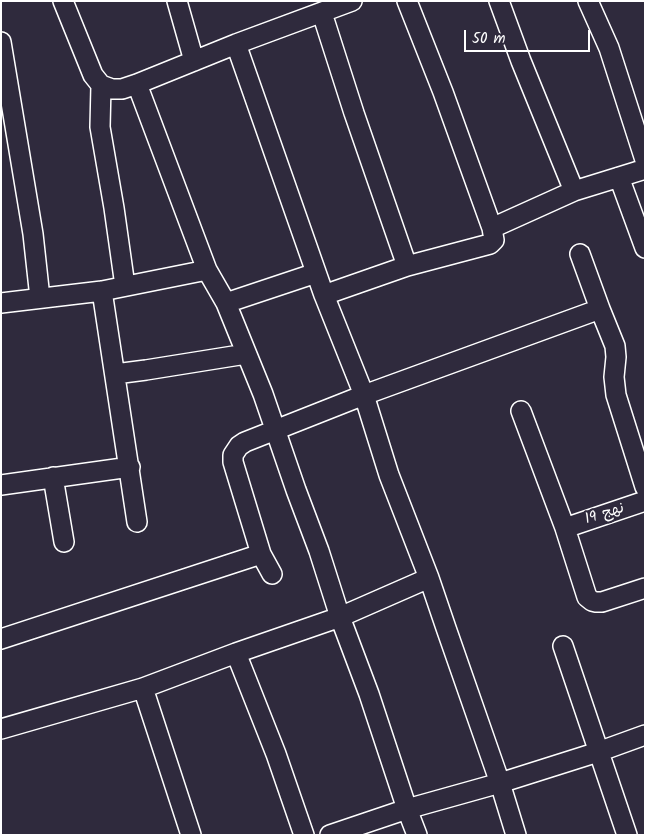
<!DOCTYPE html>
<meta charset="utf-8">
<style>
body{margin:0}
#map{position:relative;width:646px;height:836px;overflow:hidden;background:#2f2a3d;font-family:Kalam,sans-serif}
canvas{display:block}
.frame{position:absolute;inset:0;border:2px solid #fff;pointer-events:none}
.scale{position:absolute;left:464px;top:30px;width:126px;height:22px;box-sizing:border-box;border:2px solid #fff;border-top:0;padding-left:6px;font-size:15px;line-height:18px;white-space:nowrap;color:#fff;-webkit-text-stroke:4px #2f2a3d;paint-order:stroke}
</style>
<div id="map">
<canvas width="646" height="836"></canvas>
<div class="frame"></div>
<div class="scale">50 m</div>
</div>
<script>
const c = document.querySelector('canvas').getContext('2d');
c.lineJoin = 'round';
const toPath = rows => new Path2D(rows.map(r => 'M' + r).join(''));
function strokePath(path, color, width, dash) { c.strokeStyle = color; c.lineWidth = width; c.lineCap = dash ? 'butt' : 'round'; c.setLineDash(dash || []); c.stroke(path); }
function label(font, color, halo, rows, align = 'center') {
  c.font = font + ' Kalam,"Playpen Sans Arabic",sans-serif'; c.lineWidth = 4; c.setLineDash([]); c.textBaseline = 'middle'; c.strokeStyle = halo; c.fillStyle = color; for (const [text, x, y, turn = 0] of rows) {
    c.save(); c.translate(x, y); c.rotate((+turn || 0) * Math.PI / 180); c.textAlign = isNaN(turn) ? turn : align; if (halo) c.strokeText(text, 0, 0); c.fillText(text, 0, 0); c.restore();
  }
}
const minor = toPath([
 [63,1,93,75,101,85,112,89,122,89,137,84,236,44,352,1],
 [177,1,194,61],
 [499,1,521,61,574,191],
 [588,1,609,48,645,160],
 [322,13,354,113,407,266],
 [1,42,33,234,40,298],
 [236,44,324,295,364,395,389,475,429,578,446,628,500,783,516,835],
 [137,84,207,270,226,303,263,394,296,490,319,551,340,617,369,694,407,809,417,835],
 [101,85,100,127,114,208,125,286],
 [619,177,645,248],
 [492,228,574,191,645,169],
 [580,254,600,309,615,346,616,357,614,377,616,395,645,487],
 [102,291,137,522],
 [324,295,407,266,490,244,494,240,492,228,443,92,407,1],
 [1,303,102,291,207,270],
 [226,303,316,273],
 [115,374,146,370,246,354],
 [521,411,565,528,587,597,592,601,596,602,602,602,645,588],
 [53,477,64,542],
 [1,485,130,467],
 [565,528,645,501],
 [272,574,261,554,233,462,233,455,239,446,245,442,364,395,600,309],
 [1,639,261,554],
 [563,646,627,835],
 [236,653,276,754,304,835],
 [143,688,191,835],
 [1,729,143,688,236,653,340,617,429,578],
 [330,835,407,809,500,783,598,752,645,735]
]);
strokePath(minor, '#fff', 22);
strokePath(minor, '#2f2a3d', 19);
label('15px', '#fff', '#2f2a3d', [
 ["نهج 19",605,515,-18]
]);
</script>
